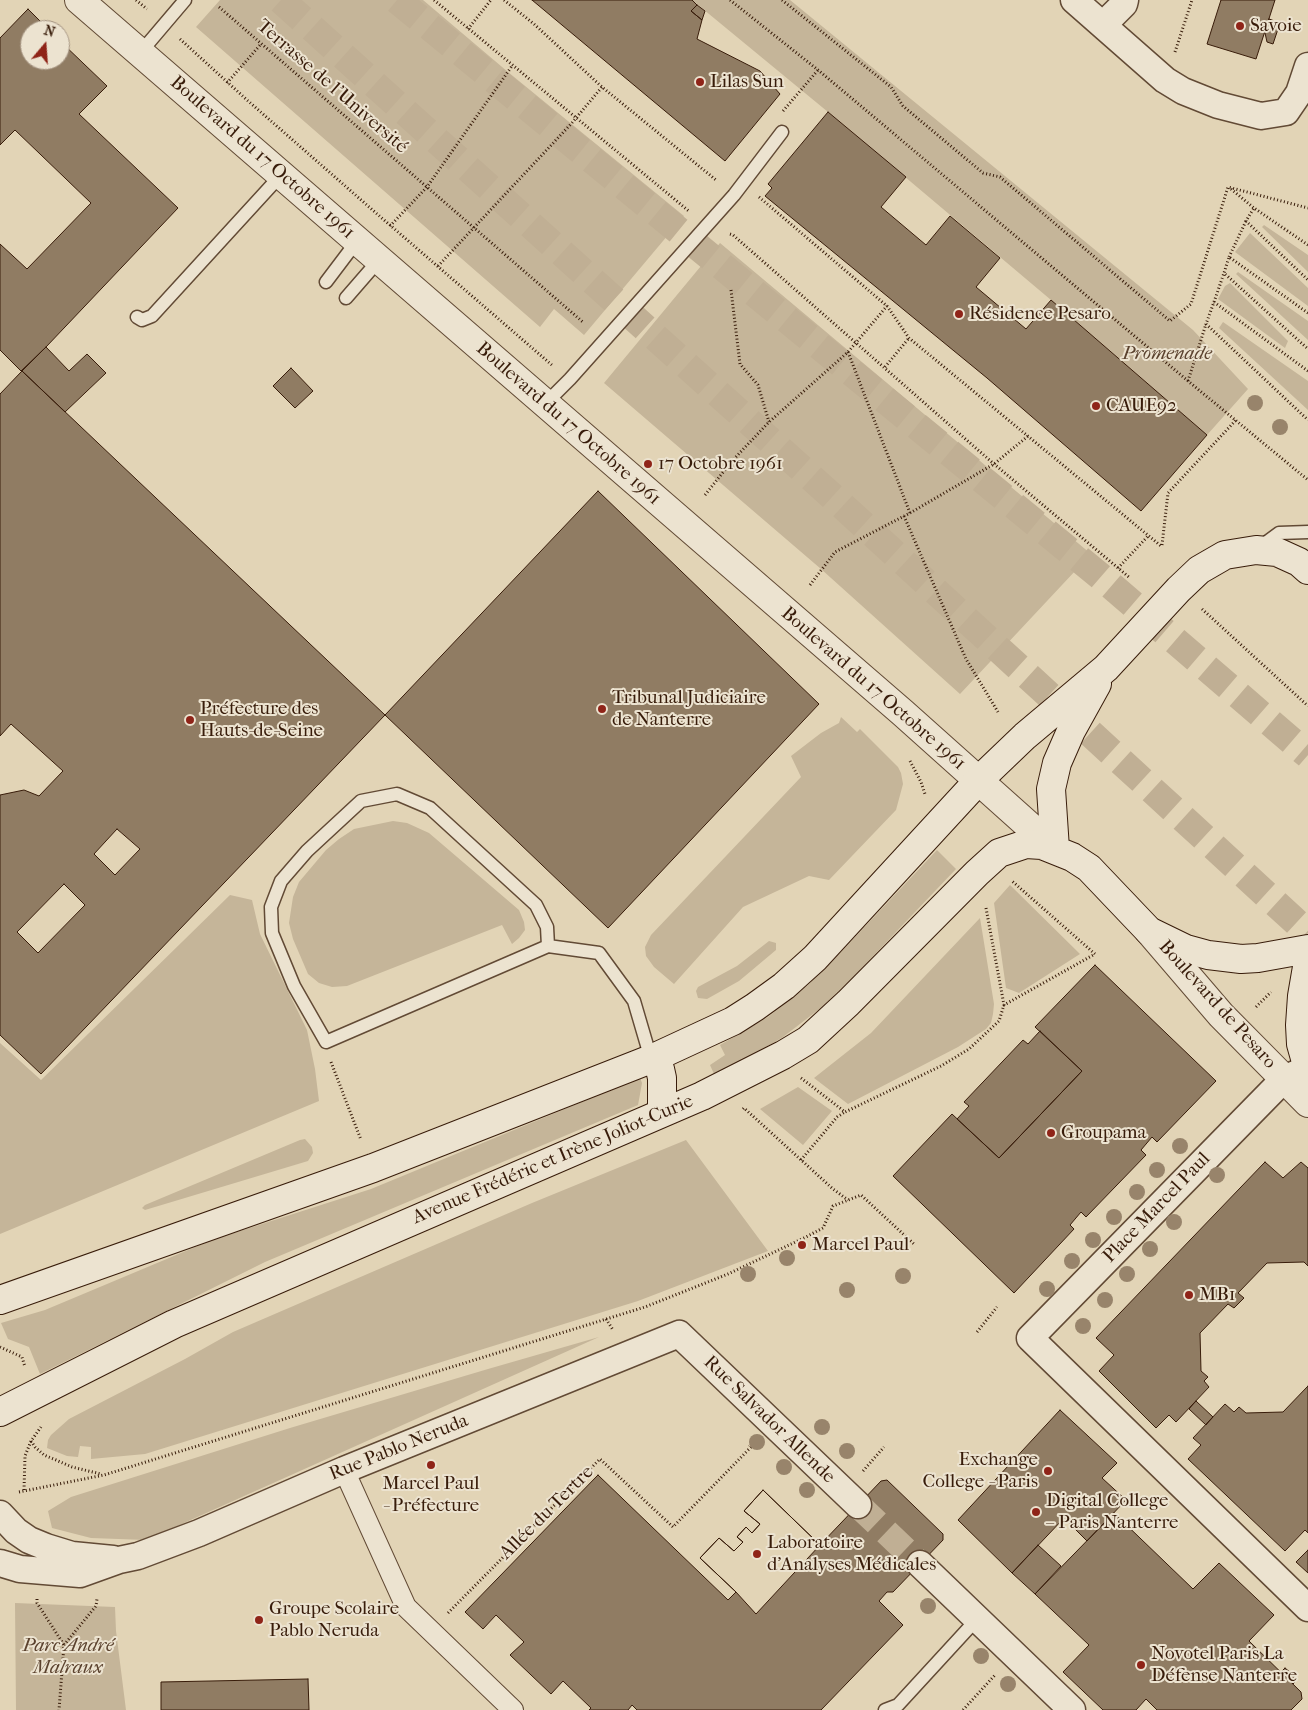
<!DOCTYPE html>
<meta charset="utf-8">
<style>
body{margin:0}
#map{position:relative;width:1308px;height:1710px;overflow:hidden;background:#e2d4b6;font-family:"IM FELL French Canon",serif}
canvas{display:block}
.north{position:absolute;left:20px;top:20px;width:50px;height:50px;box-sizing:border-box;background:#ece3d0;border:1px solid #a49381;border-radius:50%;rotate:18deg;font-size:14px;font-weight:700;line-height:20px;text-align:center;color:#381c0a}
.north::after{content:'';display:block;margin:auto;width:18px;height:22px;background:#8f2418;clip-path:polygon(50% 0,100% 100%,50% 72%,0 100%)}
</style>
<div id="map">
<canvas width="1308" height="1710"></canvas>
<div class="north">N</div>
</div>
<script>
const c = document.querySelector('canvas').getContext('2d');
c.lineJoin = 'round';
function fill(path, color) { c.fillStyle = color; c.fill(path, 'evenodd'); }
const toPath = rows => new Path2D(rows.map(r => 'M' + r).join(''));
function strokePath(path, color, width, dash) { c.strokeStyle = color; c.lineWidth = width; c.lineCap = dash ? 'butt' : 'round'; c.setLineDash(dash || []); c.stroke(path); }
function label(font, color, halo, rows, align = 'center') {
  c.font = font + ' "IM FELL French Canon",serif'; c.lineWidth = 4; c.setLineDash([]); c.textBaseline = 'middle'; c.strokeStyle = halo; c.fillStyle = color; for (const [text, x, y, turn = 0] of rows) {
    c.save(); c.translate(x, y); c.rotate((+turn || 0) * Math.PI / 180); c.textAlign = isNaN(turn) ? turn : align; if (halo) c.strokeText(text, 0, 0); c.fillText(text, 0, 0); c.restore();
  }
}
fill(toPath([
 [220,0,423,0,508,72,684,216,584,335,554,309,540,327,196,27],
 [692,0,790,0,1193,330,1248,389,1207,435,1051,300,828,112],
 [1264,225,1308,255,1308,272,1262,227],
 [1250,233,1308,288,1308,306,1235,252],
 [720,243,1091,554,960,694,821,569,604,383],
 [1238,272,1308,321,1308,340,1236,274],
 [1230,283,1288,341,1285,348,1218,299,1225,286],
 [1223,322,1308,381,1308,410,1219,328],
 [841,717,857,732,860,729,898,767,901,773,903,784,896,810,829,880,809,876,743,907,674,984,654,967,646,956,645,947,651,935,801,777,791,756,821,733,839,723],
 [393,821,407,823,429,833,519,910,524,922,525,930,519,938,512,944,502,925,347,986,332,987,319,983,308,974,293,939,289,923,293,897,299,882,326,850,339,839,354,829],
 [937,850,956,869,857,973,822,1007,783,1037,756,1053,714,1074,710,1065,725,1055,720,1045,768,1017,808,985,841,952],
 [1010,885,1080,954,1019,993,1006,988,994,903],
 [230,895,252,900,260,934,307,1030,315,1069,319,1101,0,1234,0,1043,41,1080],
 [980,918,994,1004,993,1014,991,1023,986,1029,958,1047,848,1104,814,1078,871,1033],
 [769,941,776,943,776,950,751,971,739,981,707,999,698,998,696,991,698,987,737,966],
 [640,1078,642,1083,638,1105,265,1262,40,1374,29,1347,8,1339,1,1323,45,1310,212,1240,371,1189],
 [798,1087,832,1111,803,1145,760,1109],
 [305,1139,312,1147,313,1153,308,1161,145,1210,142,1208,145,1205,300,1140],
 [686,1140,768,1251,638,1301,145,1454,91,1459,91,1447,80,1446,78,1457,67,1456,47,1448,48,1440,51,1435,69,1419,185,1359,233,1332,532,1203],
 [599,1337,146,1540,91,1538,52,1528,48,1511,71,1497,290,1428,488,1369],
 [15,1603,115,1607,116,1631,126,1710,16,1710]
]), '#c5b599');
const building = toPath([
 [532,0,692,0,697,5,691,11,702,20,697,39,760,71,780,94,725,161,532,0],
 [1221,0,1275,0,1256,59,1207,44,1221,0],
 [697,5,705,11,702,20,691,11,697,5],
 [28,9,49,30,30,30,30,60,60,60,60,41,107,86,79,114,178,208,46,347,21,371,0,350,0,244,27,269,91,203,15,130,0,145,0,38,28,9],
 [1269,19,1280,23,1273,44,1267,42,1265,33,1269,19],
 [828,112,906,177,881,207,926,245,950,216,1000,258,976,287,1026,329,1051,300,1207,435,1141,511,987,378,765,196,772,188,768,184,828,112],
 [46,347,69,371,87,354,106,373,65,412,22,371,46,347],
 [291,368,313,391,295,408,273,386,291,368],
 [22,371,385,715,41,1074,0,1035,0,795,24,790,39,796,63,771,11,724,0,736,0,394,22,371],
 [117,829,140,849,115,875,94,854,117,829],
 [64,884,85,905,38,953,17,932,64,884],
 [598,491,819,704,608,928,385,715,598,491],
 [1095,965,1216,1081,1157,1142,1152,1137,1141,1150,1146,1155,1086,1217,1081,1212,1070,1225,1074,1229,1014,1293,893,1176,952,1114,999,1158,1082,1071,1035,1027,1095,965],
 [1040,1031,1082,1071,999,1158,957,1119,969,1106,964,1102,1023,1040,1028,1044,1040,1031],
 [1265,1162,1283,1178,1301,1162,1308,1168,1308,1266,1304,1262,1267,1263,1238,1293,1244,1298,1234,1308,1228,1304,1200,1333,1201,1371,1208,1377,1204,1381,1209,1387,1176,1422,1169,1415,1156,1428,1099,1371,1114,1355,1096,1338,1265,1162],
 [1308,1386,1308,1533,1305,1530,1285,1551,1188,1459,1201,1445,1193,1438,1225,1404,1234,1412,1239,1407,1246,1413,1283,1412,1308,1386],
 [1196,1401,1213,1417,1206,1425,1189,1409,1196,1401],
 [1060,1410,1117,1463,1102,1478,1126,1500,1087,1541,1064,1518,1012,1573,958,1520,1060,1410],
 [598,1475,728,1600,736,1592,700,1558,719,1538,734,1551,743,1542,737,1537,746,1527,752,1533,760,1524,744,1511,763,1490,820,1545,881,1481,887,1480,943,1534,943,1540,893,1592,887,1592,879,1601,903,1625,821,1710,637,1710,632,1705,628,1710,589,1710,591,1708,563,1681,551,1694,510,1655,524,1642,496,1615,483,1629,465,1612,598,1475],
 [763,1490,820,1545,756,1614,736,1592,700,1558,719,1538,734,1551,743,1542,737,1537,746,1527,752,1533,760,1524,744,1511,763,1490],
 [1114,1513,1193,1589,1219,1563,1274,1615,1249,1641,1301,1692,1302,1699,1291,1710,1157,1710,1146,1699,1136,1710,1103,1710,1063,1672,1089,1645,1035,1594,1114,1513],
 [1038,1545,1061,1566,1035,1594,1012,1573,1038,1545],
 [1308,1550,1308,1573,1296,1562,1308,1550],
 [1285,1668,1298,1679,1293,1684,1281,1672,1285,1668],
 [308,1679,309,1710,161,1710,161,1682,308,1679]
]);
fill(building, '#907c63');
strokePath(building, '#381c0a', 1);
strokePath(toPath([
 [858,1505,920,1564]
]), '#c0af94', 26, [26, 13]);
strokePath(toPath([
 [281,0,834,498,1308,933],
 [397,0,1100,576,1308,755]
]), '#c0af94', 28, [28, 14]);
const service = toPath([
 [140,53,185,0],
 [326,282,357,241],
 [346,298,379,260],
 [137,317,142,320,152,316,281,175],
 [545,404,570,379,734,195,782,132],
 [1260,547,1279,533,1308,532],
 [548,946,547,927,536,905,430,808,397,794,361,801,307,851,281,881,271,907,272,933,294,986,326,1042,548,946,599,953,634,1001,651,1059],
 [885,1710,898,1705,977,1619]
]);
const pedestrian = toPath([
 [344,1470,406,1607,513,1710]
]);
const minor = toPath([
 [1074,0,1165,80,1183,91,1218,105,1261,116,1286,112,1299,93,1308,66],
 [1103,25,1124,4,1125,0],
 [1304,1070,1284,1079,1030,1338,1308,1608],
 [0,1514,16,1531,29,1540,46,1547,72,1555,113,1559],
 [0,1563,20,1569,80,1574,119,1560,138,1556,199,1533,344,1470,679,1334,858,1505],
 [920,1564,1072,1710]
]);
const tertiary = toPath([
 [79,0,903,713,1055,849],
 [1149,931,1221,1015,1308,1103]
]);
const secondary = toPath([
 [1055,849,1051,789,1057,763,1071,731,1097,684],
 [651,1059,660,1069,662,1078,662,1113],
 [1308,1069,1301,1044,1300,1025,1302,996,1308,961],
 [0,1300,373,1168,651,1059,733,1021,755,1007,784,986,815,958,978,781,1025,736,1106,668,1179,589,1199,570,1225,555,1256,550,1277,552,1299,562,1308,570],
 [0,1412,174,1324,702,1096,783,1055,808,1040,848,1003,977,873,999,853,1026,844,1042,845,1072,857,1089,868,1149,931,1186,949,1208,955,1241,959,1258,958,1308,949]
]);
strokePath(service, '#624a35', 15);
strokePath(pedestrian, '#624a35', 22);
strokePath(minor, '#624a35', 29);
strokePath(tertiary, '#624a35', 30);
strokePath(secondary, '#381c0a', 30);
strokePath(toPath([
 [136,0,147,9],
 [434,0,690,212],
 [504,0,534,24,602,87,716,180],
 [730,0,818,70,1188,381,1308,480],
 [782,0,891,87,903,106,983,173,1000,177,1170,321,1191,304,1228,187,1308,208],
 [219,7,584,323],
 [468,29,491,0],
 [180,39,247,100,376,213,553,366],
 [1175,52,1192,0],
 [227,83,261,44],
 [783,111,818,70],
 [1231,189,1254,208],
 [759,197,887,306,909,338,1161,546],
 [390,226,427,187,512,66],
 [730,234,733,235,994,464,1130,578],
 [1308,245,1254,208,1246,221,1308,280],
 [1229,257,1246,221],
 [438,266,571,124,602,87],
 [731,290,740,364,758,385,769,422],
 [1214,302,1224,273],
 [1308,313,1229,257,1224,273,1308,349],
 [848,352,910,513],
 [885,367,909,338],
 [1308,371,1214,302,1206,324,1308,420],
 [1188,381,1206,324],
 [705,495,732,461,769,422,848,352,887,306],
 [904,516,966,659,998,712],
 [1162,545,1168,493,1236,420],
 [1118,568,1149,535],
 [810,585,835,552,910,513,994,464,1028,436],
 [1202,609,1308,706],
 [910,761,921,782,925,794],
 [986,908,1004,1005,1095,954,1012,881],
 [1256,1007,1271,992],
 [331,1062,361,1140],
 [801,1078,845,1112,941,1066,969,1049,999,1021,1004,1005],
 [743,1109,744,1108,833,1189,848,1200],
 [801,1160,837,1117,845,1112],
 [606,1319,613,1330],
 [977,1332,997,1307],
 [0,1347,22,1357,25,1367],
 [31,1441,35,1447,44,1455,56,1460,72,1467,101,1474],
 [863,1471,884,1447],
 [24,1490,25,1456,31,1441,41,1427],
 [19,1492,104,1475,645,1307,728,1274,806,1237,823,1228,833,1206,861,1195,914,1244],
 [37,1599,37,1603,64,1645,59,1710],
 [448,1613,600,1459,673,1527,751,1447,749,1445],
 [64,1645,96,1606,97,1599],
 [963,1710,995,1675]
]), '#381c0a', 3, [1, 2.5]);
strokePath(service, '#ece3d0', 12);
strokePath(pedestrian, '#ece3d0', 20);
strokePath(minor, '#ece3d0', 26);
strokePath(tertiary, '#ece3d0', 28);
strokePath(secondary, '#ece3d0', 28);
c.fillStyle = '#98846b';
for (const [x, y] of [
 [1255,403],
 [1280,427],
 [1180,1146],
 [1157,1170],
 [1217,1175],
 [1137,1192],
 [1114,1217],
 [1174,1222],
 [1093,1240],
 [1150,1249],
 [787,1258],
 [1072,1261],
 [748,1274],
 [1127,1274],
 [903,1276],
 [1047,1289],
 [847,1290],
 [1105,1300],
 [1083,1326],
 [822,1427],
 [757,1442],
 [847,1451],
 [784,1467],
 [807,1490],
 [928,1606],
 [981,1656],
 [1008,1684]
]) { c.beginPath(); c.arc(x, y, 8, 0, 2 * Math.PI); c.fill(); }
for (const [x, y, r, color] of [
 [1240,26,5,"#8f2418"],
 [700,82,5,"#8f2418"],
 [959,314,5,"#8f2418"],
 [1096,406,5,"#8f2418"],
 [648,464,5,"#8f2418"],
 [602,709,5,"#8f2418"],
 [190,720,5,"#8f2418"],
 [1051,1133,5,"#8f2418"],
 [802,1245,5,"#8f2418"],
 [1189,1295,5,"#8f2418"],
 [431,1465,5,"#8f2418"],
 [1048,1471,5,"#8f2418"],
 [1036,1512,5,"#8f2418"],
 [757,1554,5,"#8f2418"],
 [259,1620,5,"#8f2418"],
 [1141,1665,5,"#8f2418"]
]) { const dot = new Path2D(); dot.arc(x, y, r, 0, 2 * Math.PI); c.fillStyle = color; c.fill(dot); strokePath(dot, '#ece3d0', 2); }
label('19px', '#381c0a', '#ece3d0', [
 ["Savoie",1250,26],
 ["Lilas Sun",710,82],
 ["Résidence Pesaro",969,314],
 ["CAUE92",1106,406],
 ["17 Octobre 1961",658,464],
 ["Tribunal Judiciaire",612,698],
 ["de Nanterre",612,720],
 ["Préfecture des",200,709],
 ["Hauts-de-Seine",200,731],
 ["Groupama",1061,1133],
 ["Marcel Paul",812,1245],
 ["MB1",1199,1295],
 ["Exchange",1038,1460,"right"],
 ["College - Paris",1038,1482,"right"],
 ["Marcel Paul",431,1484,"center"],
 ["- Préfecture",431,1506,"center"],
 ["Digital College",1046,1501],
 ["– Paris Nanterre",1046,1523],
 ["Laboratoire",767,1543],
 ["d'Analyses Médicales",767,1565],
 ["Groupe Scolaire",269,1609],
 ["Pablo Neruda",269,1631],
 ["Novotel Paris La",1151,1654],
 ["Défense Nanterre",1151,1676]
], 'left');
label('19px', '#381c0a', '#ece3d0', [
 ["Terrasse de l'Université",332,87,41],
 ["Boulevard du 17 Octobre 1961",262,158,41],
 ["Boulevard du 17 Octobre 1961",568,424,41],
 ["Boulevard du 17 Octobre 1961",873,689,41],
 ["Boulevard de Pesaro",1217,1005,48],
 ["Avenue Frédéric et Irène Joliot-Curie",553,1160,-23],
 ["Place Marcel Paul",1157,1208,-46],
 ["Rue Salvador Allende",769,1420,44],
 ["Rue Pablo Neruda",399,1448,-22],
 ["Allée du Tertre",547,1513,-45]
]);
label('italic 19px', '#5b422e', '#ece3d0', [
 ["Promenade",1167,354],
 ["Parc André",68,1646],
 ["Malraux",68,1668]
]);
</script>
